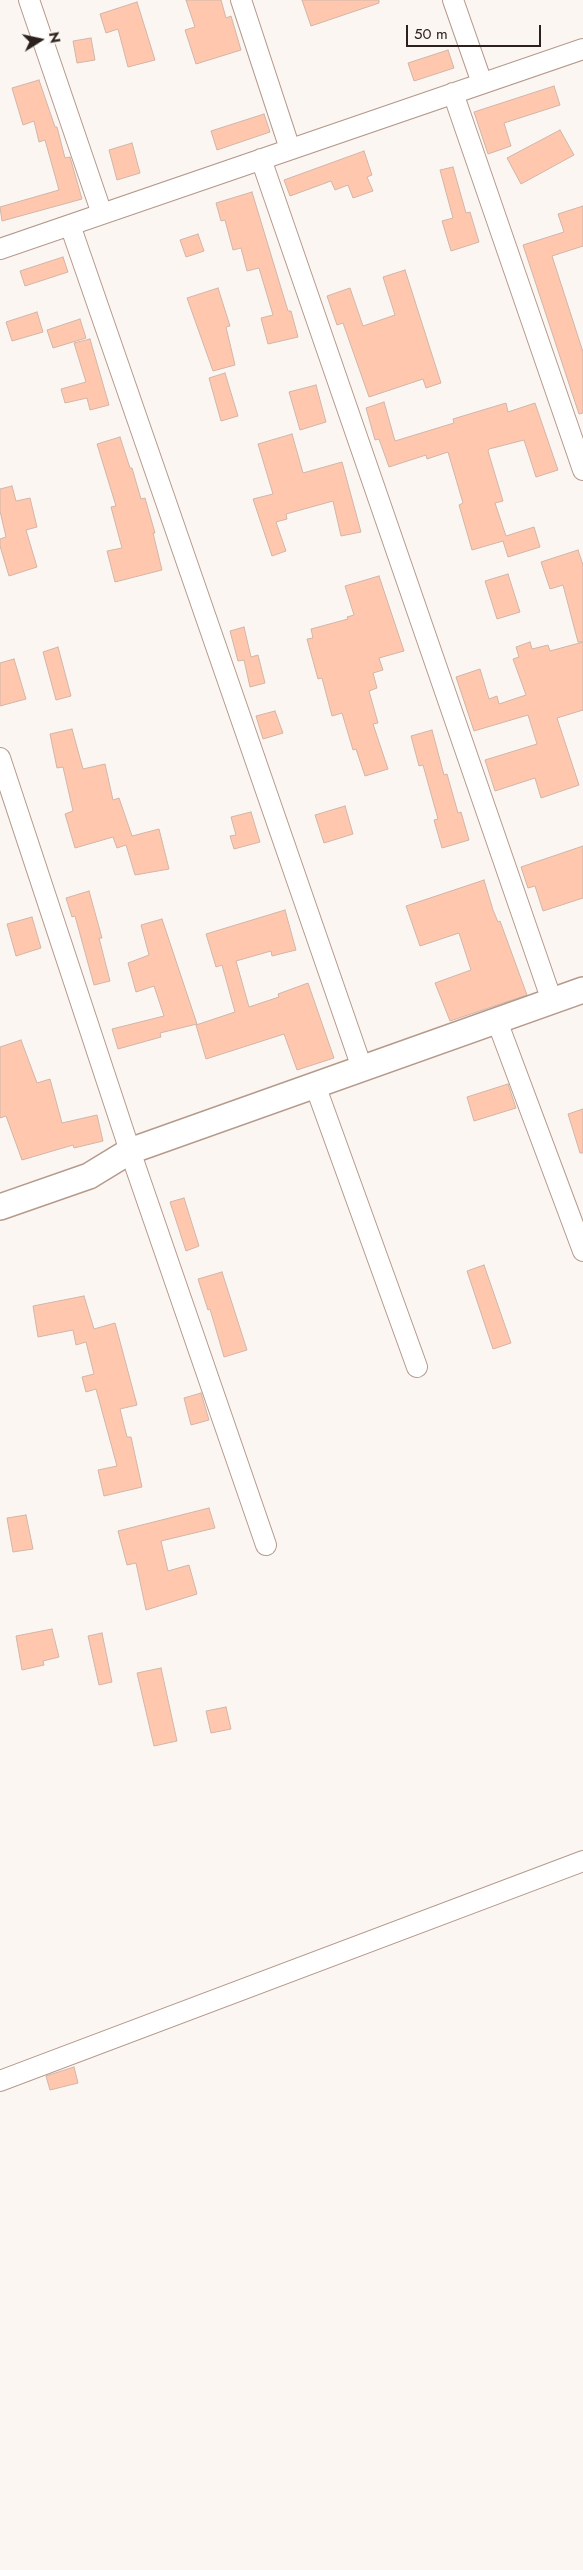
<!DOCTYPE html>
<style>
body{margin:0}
#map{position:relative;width:583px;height:2570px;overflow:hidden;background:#fcf6f3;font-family:Jost,sans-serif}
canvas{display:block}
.north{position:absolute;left:15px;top:15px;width:50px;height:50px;-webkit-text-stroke:4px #fcf6f3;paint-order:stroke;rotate:80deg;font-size:14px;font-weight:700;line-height:20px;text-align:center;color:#2c211c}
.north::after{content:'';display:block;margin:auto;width:18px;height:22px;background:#2c211c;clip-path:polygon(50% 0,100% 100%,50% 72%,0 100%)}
.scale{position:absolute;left:406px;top:25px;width:135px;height:22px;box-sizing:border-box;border:2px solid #2c211c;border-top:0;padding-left:6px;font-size:15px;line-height:18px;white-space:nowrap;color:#2c211c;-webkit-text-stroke:4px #fcf6f3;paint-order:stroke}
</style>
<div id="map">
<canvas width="583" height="2570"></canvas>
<div class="north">N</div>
<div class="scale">50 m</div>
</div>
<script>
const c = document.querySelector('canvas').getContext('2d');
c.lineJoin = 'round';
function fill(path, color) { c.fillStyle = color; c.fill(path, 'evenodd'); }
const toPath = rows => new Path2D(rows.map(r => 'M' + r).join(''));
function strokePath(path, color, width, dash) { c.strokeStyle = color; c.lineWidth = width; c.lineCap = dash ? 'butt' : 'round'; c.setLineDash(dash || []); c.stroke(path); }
const building = toPath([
 [186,0,221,0,226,18,231,16,241,50,196,64,185,30,195,27,186,0],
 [302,0,379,0,379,3,311,26,302,0],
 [137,2,155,60,128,67,118,29,106,33,100,14,137,2],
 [91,38,95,60,77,63,73,41,91,38],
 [448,50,454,68,414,81,408,63,448,50],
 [39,80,55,127,57,127,65,158,70,157,82,199,2,221,0,207,59,190,45,140,39,142,34,121,23,125,12,88,39,80],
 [554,86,560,105,504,123,511,146,488,154,474,112,554,86],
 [264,114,270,132,217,150,211,131,264,114],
 [560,130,574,155,521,184,507,158,560,130],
 [132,143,140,173,117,180,109,150,132,143],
 [364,151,372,175,367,177,373,191,353,198,348,185,335,190,331,181,290,196,284,180,364,151],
 [453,167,466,213,470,212,479,242,451,251,442,221,453,218,440,170,453,167],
 [252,192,288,311,291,311,298,337,268,344,261,318,273,315,259,268,247,271,241,248,233,250,225,220,221,221,216,203,252,192],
 [583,206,583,246,552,256,583,352,583,413,579,414,523,245,564,232,558,214,583,206],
 [198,234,204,251,186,257,180,240,198,234],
 [63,257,68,272,25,286,20,271,63,257],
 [405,270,441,383,426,388,423,379,369,397,343,323,337,325,327,296,350,288,363,326,395,315,383,277,405,270],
 [218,288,230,326,226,327,235,365,213,371,187,298,218,288],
 [37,312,43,332,12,341,6,322,37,312],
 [80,319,86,338,53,348,47,330,80,319],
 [90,339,109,405,90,410,87,398,65,403,61,389,86,382,74,343,90,339],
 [225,373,238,416,221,421,209,378,225,373],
 [316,385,326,422,300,430,289,392,316,385],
 [384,402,395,441,454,423,453,419,506,403,508,412,535,403,558,470,536,477,524,440,489,449,488,451,503,501,495,503,506,536,534,527,540,547,508,557,503,541,472,550,459,505,463,503,448,452,427,459,426,455,389,467,379,439,375,440,366,408,384,402],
 [292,434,303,473,342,462,361,532,341,536,333,501,286,514,287,519,276,522,286,551,272,556,253,499,273,494,258,444,292,434],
 [120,437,130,468,132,468,141,499,145,498,155,533,153,533,162,570,115,582,107,551,122,548,111,507,116,506,97,444,120,437],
 [12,486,16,501,30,498,37,527,26,530,37,567,9,576,0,546,0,539,6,537,0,511,0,489,12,486],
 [578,550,583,565,583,642,578,642,563,585,550,589,541,562,578,550],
 [508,574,520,612,497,619,485,581,508,574],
 [379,576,404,651,379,658,383,670,373,673,377,688,369,691,378,723,373,724,388,769,365,776,356,749,353,750,342,713,332,716,322,678,318,679,307,639,313,638,311,629,348,619,347,617,354,615,345,586,379,576],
 [244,627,251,657,258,655,265,683,250,687,244,660,238,661,230,631,244,627],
 [530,642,532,649,548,645,550,651,583,642,583,710,557,718,579,785,541,798,535,778,495,791,485,760,537,744,528,715,474,731,456,677,480,669,489,699,497,696,499,704,526,695,513,659,519,657,516,647,530,642],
 [58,647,71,696,56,700,43,652,58,647],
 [14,659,26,699,0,706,0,663,14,659],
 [275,711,283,733,263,739,256,716,275,711],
 [72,729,83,769,105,764,113,800,119,798,132,836,159,829,169,869,135,875,126,845,117,848,113,837,75,848,65,814,73,811,63,767,57,768,50,734,72,729],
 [432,730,444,775,447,774,458,813,461,812,469,840,442,848,434,820,438,819,423,765,419,766,411,736,432,730],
 [345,806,353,834,324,843,315,815,345,806],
 [251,812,260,842,234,849,230,836,236,835,231,817,251,812],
 [583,846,583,898,543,911,535,886,528,888,521,867,583,846],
 [484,880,493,910,498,922,500,921,527,995,450,1021,435,983,471,970,459,933,420,946,406,906,484,880],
 [89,891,102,938,99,938,110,981,94,985,75,916,72,917,66,898,89,891],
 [285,910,296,950,272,956,271,951,236,961,249,1007,279,997,278,994,308,983,334,1058,297,1070,284,1034,206,1059,196,1025,235,1012,222,965,216,967,206,934,285,910],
 [32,917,41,948,16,956,7,924,32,917],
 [162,919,197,1024,160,1033,161,1037,118,1049,112,1029,164,1016,154,986,136,992,128,963,149,955,141,925,162,919],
 [21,1040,37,1083,50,1079,62,1123,97,1115,103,1141,74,1148,73,1145,22,1160,6,1116,0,1118,0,1047,21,1040],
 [508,1084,516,1108,474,1121,467,1097,508,1084],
 [583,1109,583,1153,580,1153,568,1114,583,1109],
 [184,1198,199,1246,186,1251,170,1202,184,1198],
 [484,1265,511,1343,493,1349,467,1271,484,1265],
 [222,1272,247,1350,224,1357,210,1309,208,1310,198,1279,222,1272],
 [84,1296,94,1329,115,1323,137,1405,120,1409,127,1437,131,1437,142,1487,104,1496,98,1470,117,1466,96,1389,86,1392,82,1377,94,1374,86,1342,76,1345,73,1330,38,1337,33,1306,84,1296],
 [201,1393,209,1420,191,1425,184,1398,201,1393],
 [209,1508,215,1528,161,1541,168,1571,189,1565,197,1594,146,1610,136,1563,127,1565,118,1531,209,1508],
 [26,1515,33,1549,13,1552,7,1518,26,1515],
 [52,1629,59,1657,43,1661,44,1665,22,1670,16,1636,52,1629],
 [102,1633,112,1682,99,1685,88,1636,102,1633],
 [161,1668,177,1741,154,1746,137,1673,161,1668],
 [226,1707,231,1729,211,1733,206,1711,226,1707],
 [74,2067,78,2083,50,2090,46,2076,74,2067]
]);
fill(building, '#ffc8ae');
strokePath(building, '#d1b5a7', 1);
const minor = toPath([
 [29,0,102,214],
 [241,0,290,149],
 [453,0,482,83],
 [453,93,583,470],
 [261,159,552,1001],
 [70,225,362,1068],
 [0,249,583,49],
 [0,758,130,1151,266,1545],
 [497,1021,583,1251],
 [315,1085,417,1367],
 [0,2081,583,1861]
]);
const tertiary = toPath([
 [0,1207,89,1176,130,1151,583,990]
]);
strokePath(minor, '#b59a8c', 22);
strokePath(tertiary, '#b59a8c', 28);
strokePath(minor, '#fff', 20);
strokePath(tertiary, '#fff', 25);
</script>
